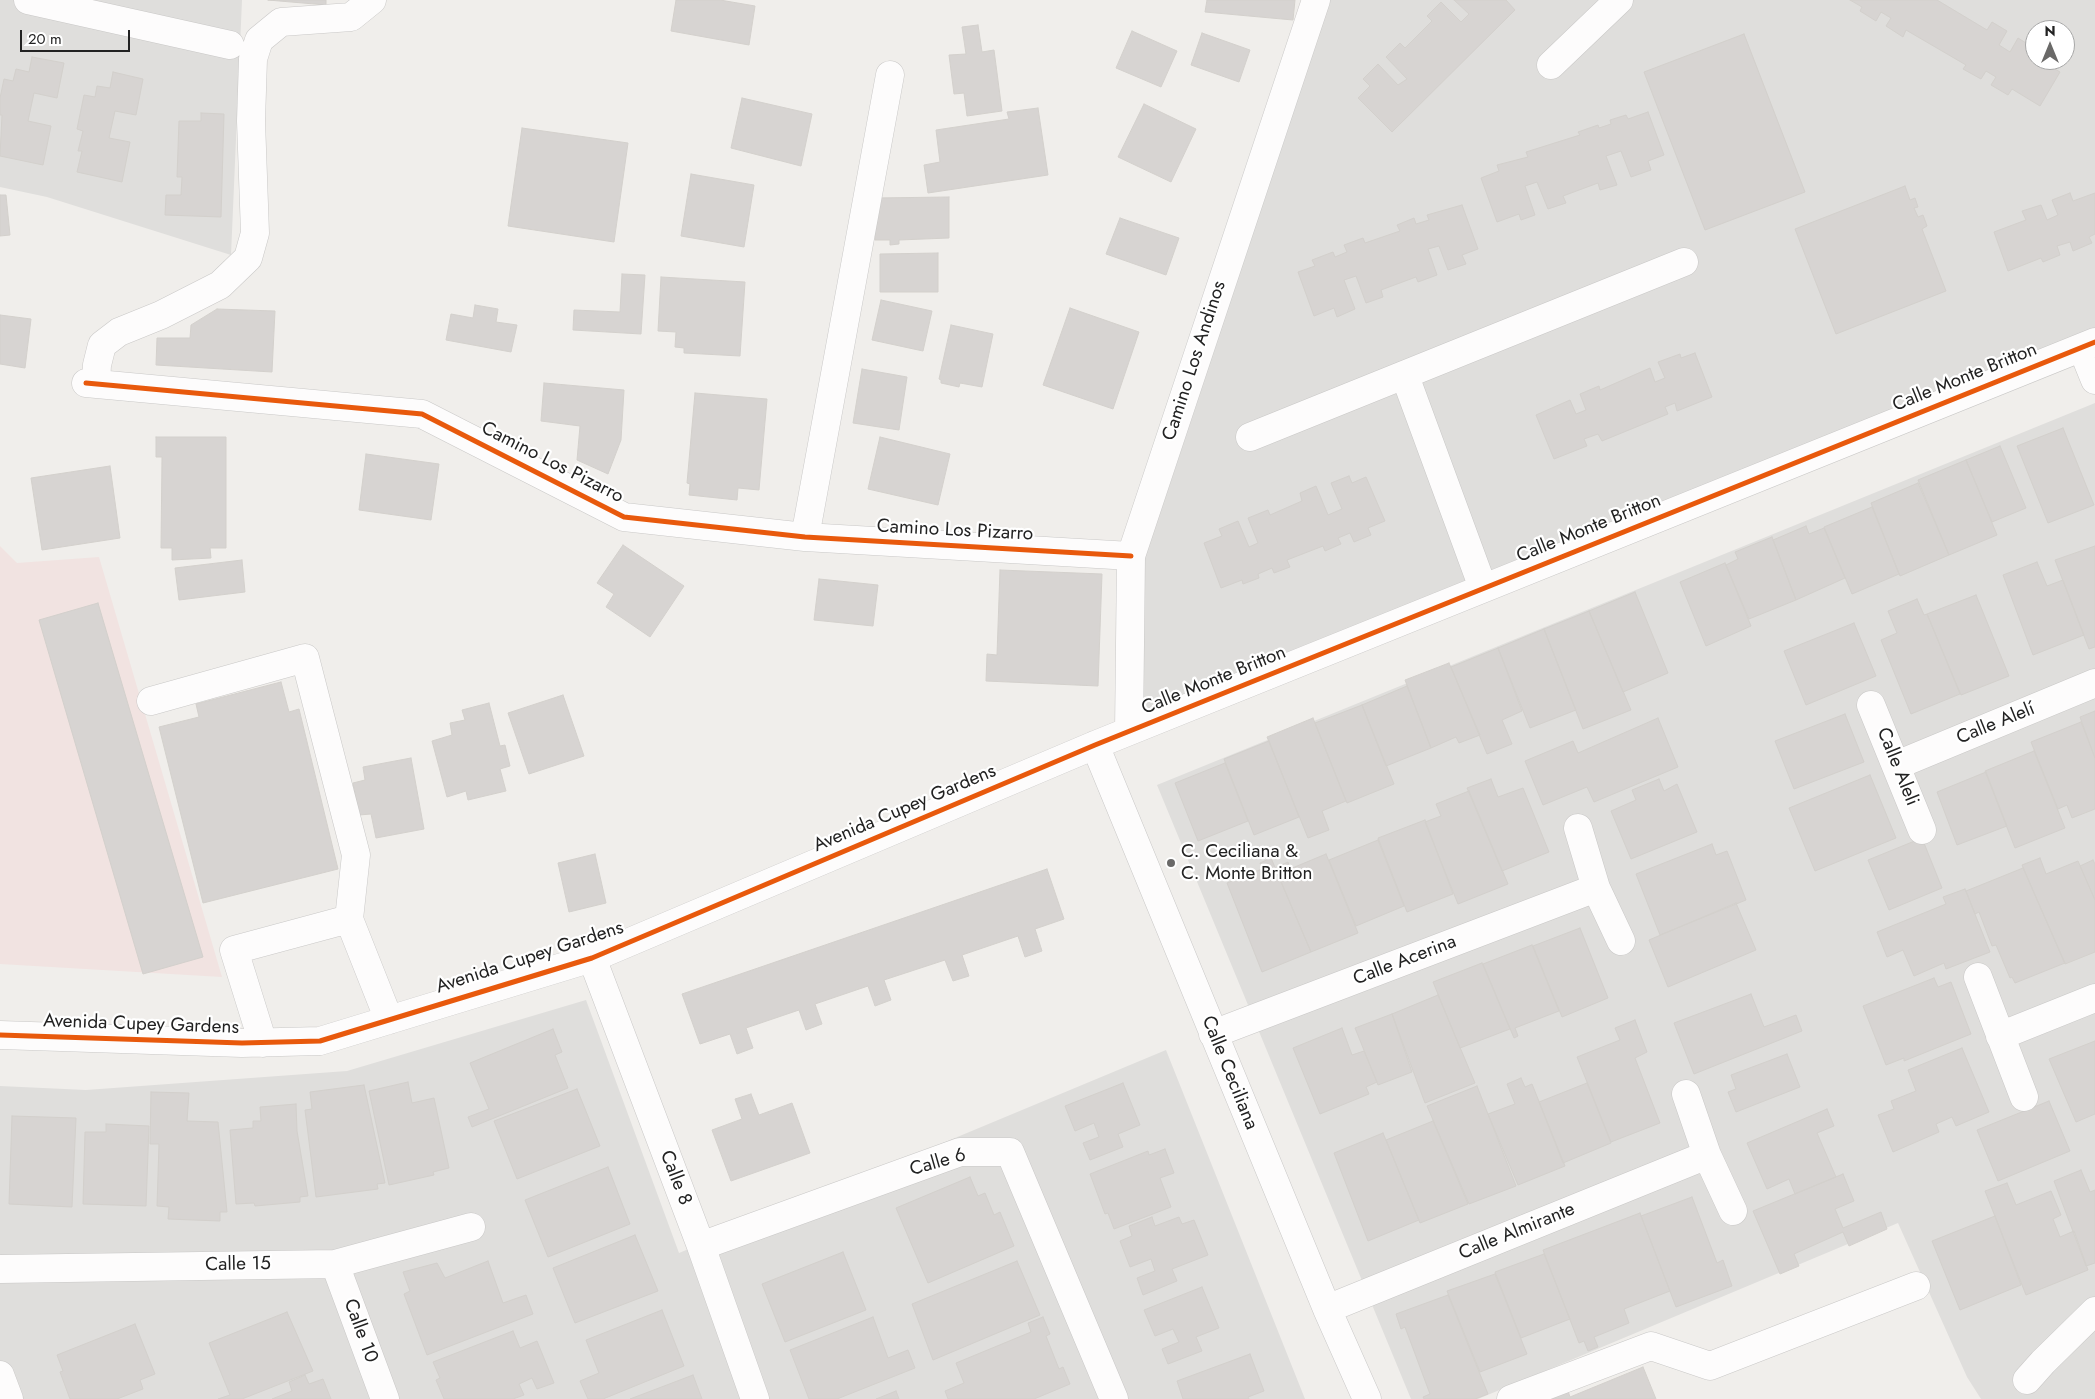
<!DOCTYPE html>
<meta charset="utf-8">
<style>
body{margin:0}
#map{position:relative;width:2095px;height:1399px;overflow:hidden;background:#f0eeeb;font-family:Jost,sans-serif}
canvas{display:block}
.north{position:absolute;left:2025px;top:20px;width:50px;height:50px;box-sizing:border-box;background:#fff;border:1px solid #a7a7a7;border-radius:50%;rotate:0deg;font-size:14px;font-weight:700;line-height:20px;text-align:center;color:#222}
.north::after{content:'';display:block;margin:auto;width:18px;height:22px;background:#6a6968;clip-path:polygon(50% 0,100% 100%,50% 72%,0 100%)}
.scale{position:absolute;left:20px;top:30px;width:110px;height:22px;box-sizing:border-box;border:2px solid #222;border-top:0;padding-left:6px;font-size:15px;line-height:18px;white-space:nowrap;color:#222;-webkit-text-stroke:4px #fff;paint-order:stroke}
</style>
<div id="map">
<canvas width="2095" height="1399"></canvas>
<div class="north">N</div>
<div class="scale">20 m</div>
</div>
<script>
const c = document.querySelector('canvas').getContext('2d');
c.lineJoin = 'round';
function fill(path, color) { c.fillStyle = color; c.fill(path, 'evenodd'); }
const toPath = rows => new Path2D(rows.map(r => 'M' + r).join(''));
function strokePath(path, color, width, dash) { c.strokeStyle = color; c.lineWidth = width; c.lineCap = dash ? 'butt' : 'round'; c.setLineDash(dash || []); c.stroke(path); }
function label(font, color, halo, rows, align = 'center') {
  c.font = font + ' Jost,sans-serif'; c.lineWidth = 4.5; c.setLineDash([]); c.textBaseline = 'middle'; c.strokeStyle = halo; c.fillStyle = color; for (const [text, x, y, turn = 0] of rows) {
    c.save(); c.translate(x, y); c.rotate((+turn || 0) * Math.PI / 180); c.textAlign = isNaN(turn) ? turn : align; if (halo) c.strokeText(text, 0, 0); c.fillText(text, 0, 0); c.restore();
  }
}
fill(toPath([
 [0,0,242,0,231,255,47,197,0,187],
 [1312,0,2095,0,2095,383,2080,345,1143,730,1128,581],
 [2035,30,2065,30,2065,60,2035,60],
 [2095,403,2095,1399,1981,1399,1967,1377,1898,1223,1478,1399,1411,1399,1157,785],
 [586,1000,679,1253,1166,1050,1305,1399,0,1399,0,1086,86,1090,347,1071]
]), '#dfdedc');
fill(toPath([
 [0,546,17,563,99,557,222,977,0,964]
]), '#f1e3e1');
const building = toPath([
 [268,0,326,0,326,5,268,0],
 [676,0,720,0,755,6,749,45,671,31,676,0],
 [1207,0,1295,0,1293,20,1205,12,1207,0],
 [1454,0,1506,0,1515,10,1392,132,1358,98,1370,86,1363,79,1378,64,1398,85,1407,79,1386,57,1400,43,1405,48,1432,21,1427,16,1441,2,1461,22,1469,14,1454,0],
 [1850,0,1937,0,1987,30,1992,22,2007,31,1999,45,2010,52,2018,38,2034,48,2030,54,2035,57,2035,60,2040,60,2060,72,2040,106,2012,89,2008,95,1991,85,1996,77,1986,71,1981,79,1963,69,1966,65,1906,30,1903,37,1886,26,1891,18,1881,12,1876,21,1860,11,1862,7,1850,0],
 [978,25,982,52,994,50,1002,111,967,116,964,93,954,94,949,55,966,54,962,27,978,25],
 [1132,31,1177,51,1161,87,1116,68,1132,31],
 [1202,33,1250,50,1239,82,1191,65,1202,33],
 [1744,34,1805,192,1705,230,1644,72,1744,34],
 [32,57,64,63,57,98,34,93,28,121,51,126,43,165,0,156,2,115,0,115,0,98,4,79,13,81,16,69,29,72,32,57],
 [113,72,143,79,136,115,115,111,109,138,130,142,122,182,77,172,82,151,78,151,83,131,77,129,84,95,95,97,97,86,110,88,113,72],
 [742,98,812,114,801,166,731,148,742,98],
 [1144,104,1196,129,1171,182,1118,157,1144,104],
 [1038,108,1048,175,928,193,924,165,940,162,936,130,1009,119,1007,112,1038,108],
 [1648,112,1664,155,1648,161,1651,170,1631,177,1621,151,1606,156,1617,185,1600,190,1598,183,1563,196,1566,203,1548,209,1537,182,1525,186,1535,215,1521,220,1519,214,1497,222,1481,178,1499,171,1497,165,1528,157,1526,152,1580,135,1578,132,1598,125,1599,128,1611,124,1610,120,1626,115,1628,119,1648,112],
 [201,113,224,114,221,217,165,215,166,195,181,195,182,177,177,177,179,121,201,121,201,113],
 [522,128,628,143,614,242,508,226,522,128],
 [691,174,754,185,744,247,681,236,691,174],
 [1905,186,1910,200,1915,198,1918,207,1914,208,1918,217,1923,215,1927,226,1922,229,1946,291,1836,334,1795,229,1905,186],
 [2070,193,2073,201,2095,193,2095,234,2089,237,2092,243,2073,251,2070,242,2057,246,2060,255,2043,262,2041,258,2008,271,1994,232,2026,220,2022,211,2041,205,2047,220,2058,215,2052,200,2070,193],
 [0,195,6,195,10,235,0,236,0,195],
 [949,197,949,238,899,240,899,244,890,245,890,240,875,240,874,198,949,197],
 [1462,205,1478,249,1462,255,1466,264,1448,270,1439,246,1428,249,1437,275,1418,282,1416,277,1381,290,1383,297,1366,303,1356,276,1344,280,1355,309,1337,317,1334,308,1314,316,1298,272,1315,266,1312,260,1333,252,1335,257,1347,252,1344,245,1363,238,1365,243,1400,231,1397,225,1414,218,1416,224,1429,220,1427,215,1462,205],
 [1120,218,1179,238,1166,275,1106,254,1120,218],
 [938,253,938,292,880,292,880,254,938,253],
 [622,274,645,275,641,334,573,330,574,310,620,312,622,274],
 [661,277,745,282,740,356,684,353,684,348,675,347,676,332,658,331,661,277],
 [881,300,932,311,923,351,872,340,881,300],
 [475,305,498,309,496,322,517,325,511,352,446,340,451,314,473,318,475,305],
 [1070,308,1139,332,1113,409,1043,385,1070,308],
 [217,309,275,311,272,372,156,365,157,338,190,338,191,325,217,309],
 [0,315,31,319,25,368,0,364,0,315],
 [951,325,993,334,982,387,960,383,959,387,941,383,941,380,939,379,951,325],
 [1695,353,1712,397,1677,411,1675,403,1665,407,1668,414,1602,441,1598,434,1584,439,1587,446,1554,459,1536,415,1570,400,1576,414,1586,410,1580,394,1599,386,1600,390,1650,368,1655,382,1665,378,1658,362,1680,354,1681,358,1695,353],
 [862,369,907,377,899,430,853,423,862,369],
 [544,383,624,390,621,440,608,474,577,460,580,426,541,421,544,383],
 [695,393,767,399,759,490,738,488,737,500,689,495,690,484,687,483,695,393],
 [2063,428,2094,505,2048,523,2017,446,2063,428],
 [156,437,226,437,226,548,210,548,211,558,172,560,172,548,161,548,162,457,156,457,156,437],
 [880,437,950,454,938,505,868,489,880,437],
 [2000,446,2026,508,1992,522,1966,460,2000,446],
 [366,454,439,464,431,520,359,510,366,454],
 [1966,460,1997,535,1949,555,1918,480,1966,460],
 [110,466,120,538,42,550,31,478,110,466],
 [1349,476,1352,483,1366,477,1385,521,1368,528,1371,535,1354,542,1350,533,1338,538,1341,544,1325,551,1323,546,1287,560,1290,567,1274,573,1272,568,1258,574,1259,578,1243,584,1242,580,1221,588,1204,543,1222,536,1219,529,1238,521,1249,547,1258,543,1248,518,1268,510,1270,515,1302,501,1300,493,1316,486,1328,515,1342,509,1331,483,1349,476],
 [1918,483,1949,555,1900,576,1871,503,1918,483],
 [1872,507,1899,574,1852,594,1824,527,1872,507],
 [1806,526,1809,534,1824,528,1845,578,1796,600,1773,540,1806,526],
 [1772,537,1796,600,1749,619,1726,565,1738,559,1735,552,1772,537],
 [623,545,684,586,650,637,606,607,614,594,597,583,623,545],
 [2095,546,2095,647,2089,649,2055,560,2095,546],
 [242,560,245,592,179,600,175,568,242,560],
 [2037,562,2047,586,2063,580,2084,635,2033,655,2003,575,2037,562],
 [1725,563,1751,626,1706,646,1680,582,1725,563],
 [1000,570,1102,574,1098,686,986,681,987,654,997,655,1000,570],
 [819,579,878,585,873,626,814,620,819,579],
 [1635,592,1668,673,1623,692,1589,611,1635,592],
 [1976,595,2009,676,1961,695,1927,614,1976,595],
 [1917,599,1924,615,1927,614,1960,694,1911,714,1881,640,1897,633,1888,611,1917,599],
 [98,603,203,957,143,974,39,620,98,603],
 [1589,611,1631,710,1583,729,1544,629,1589,611],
 [1854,623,1876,676,1806,705,1784,651,1854,623],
 [1544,629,1576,710,1530,728,1498,648,1544,629],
 [1498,648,1522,711,1502,720,1512,744,1487,754,1451,667,1498,648],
 [1449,663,1480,735,1459,743,1456,737,1431,748,1405,680,1449,663],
 [281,682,289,712,299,709,338,869,203,903,159,727,199,717,196,704,281,682],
 [1407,686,1431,748,1386,766,1362,705,1407,686],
 [563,695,584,756,529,774,508,713,563,695],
 [489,703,500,746,505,745,510,766,500,769,506,791,468,800,466,791,447,797,432,741,452,735,450,723,465,720,462,710,489,703],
 [1362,705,1394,784,1347,803,1315,723,1362,705],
 [2095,711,2095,758,2080,717,2095,711],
 [1845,714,1864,762,1794,789,1775,741,1845,714],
 [1313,718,1346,801,1322,811,1329,830,1308,838,1267,737,1313,718],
 [1658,718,1678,767,1594,802,1587,787,1543,805,1525,761,1573,741,1578,753,1658,718],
 [2081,722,2095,758,2095,809,2072,818,2067,805,2058,809,2031,742,2081,722],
 [1269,741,1299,817,1254,835,1224,759,1269,741],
 [2034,751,2065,828,2015,848,1985,771,2034,751],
 [411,758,424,829,376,838,371,814,359,815,353,783,365,780,363,767,411,758],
 [1225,763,1248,821,1198,841,1175,783,1225,763],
 [1986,772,2007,826,1957,845,1937,792,1986,772],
 [1870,775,1896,838,1815,871,1789,808,1870,775],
 [1491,779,1498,797,1523,788,1549,852,1502,871,1467,788,1491,779],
 [1659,779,1664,791,1677,784,1697,832,1631,859,1611,811,1636,800,1632,790,1659,779],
 [1469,791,1508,884,1458,904,1425,822,1441,816,1436,804,1469,791],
 [1425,820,1453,894,1407,912,1378,838,1425,820],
 [1922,838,1942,888,1889,910,1868,860,1922,838],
 [1378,840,1404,906,1356,926,1329,860,1378,840],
 [1712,844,1716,855,1727,851,1746,900,1660,935,1636,874,1712,844],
 [595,854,606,903,569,912,558,863,595,854],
 [1326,854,1358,933,1311,952,1275,868,1288,862,1290,869,1326,854],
 [1271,858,1311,952,1262,972,1227,883,1262,869,1260,863,1271,858],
 [2040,858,2046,874,2078,861,2095,900,2095,952,2065,964,2022,865,2040,858],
 [2093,860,2095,864,2095,900,2080,866,2093,860],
 [2023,868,2065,963,2015,983,2012,977,2010,978,1996,945,1992,946,1979,912,1975,914,1966,891,2023,868],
 [1047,869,1064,919,1035,929,1042,951,1025,957,1018,936,962,955,969,976,953,981,945,960,884,980,891,1000,875,1006,868,986,815,1004,822,1024,806,1030,799,1010,746,1028,753,1048,737,1054,730,1034,700,1044,682,994,1047,869],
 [1965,889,1990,952,1946,969,1944,963,1914,976,1903,950,1887,957,1877,932,1946,904,1943,897,1965,889],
 [1736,903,1756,950,1668,987,1649,940,1736,903],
 [1580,928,1608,998,1562,1017,1533,946,1580,928],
 [1532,945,1559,1011,1515,1028,1518,1036,1514,1038,1483,964,1532,945],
 [1482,963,1510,1029,1460,1048,1433,982,1482,963],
 [1934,978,1938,987,1951,982,1971,1034,1904,1061,1904,1058,1886,1065,1863,1006,1934,978],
 [1751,994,1764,1027,1796,1015,1802,1031,1694,1074,1674,1023,1751,994],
 [1438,995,1475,1083,1425,1103,1392,1014,1438,995],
 [1392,1014,1412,1072,1378,1085,1355,1028,1392,1014],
 [1635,1020,1647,1052,1635,1058,1660,1123,1611,1142,1577,1057,1620,1040,1615,1028,1635,1020],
 [1342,1028,1352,1055,1364,1051,1377,1082,1366,1087,1369,1094,1320,1114,1293,1048,1342,1028],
 [553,1029,562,1052,555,1055,568,1088,472,1127,468,1117,489,1109,470,1063,553,1029],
 [2095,1041,2095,1114,2076,1122,2049,1059,2095,1041],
 [1962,1048,1989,1112,1956,1126,1952,1117,1936,1124,1939,1132,1893,1152,1878,1115,1894,1109,1891,1101,1916,1091,1908,1070,1962,1048],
 [1787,1054,1800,1087,1736,1112,1728,1092,1736,1089,1731,1075,1787,1054],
 [1521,1078,1525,1087,1532,1084,1565,1166,1518,1185,1488,1114,1515,1104,1507,1084,1521,1078],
 [408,1082,412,1103,434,1098,449,1168,433,1172,434,1175,389,1185,369,1091,408,1082],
 [1123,1083,1140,1125,1118,1134,1123,1147,1090,1160,1083,1143,1099,1137,1094,1123,1075,1131,1065,1106,1123,1083],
 [1587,1083,1611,1143,1563,1163,1539,1102,1587,1083],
 [364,1085,385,1183,377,1184,378,1189,316,1197,305,1110,312,1109,310,1092,364,1085],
 [1477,1086,1516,1186,1469,1204,1427,1106,1477,1086],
 [577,1089,600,1146,517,1179,494,1121,577,1089],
 [151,1092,189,1093,187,1121,218,1122,227,1212,220,1212,220,1221,168,1219,169,1207,157,1206,159,1144,150,1144,151,1092],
 [751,1094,759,1115,792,1103,810,1153,731,1181,712,1130,742,1119,735,1099,751,1094],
 [2049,1101,2070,1151,1998,1181,1977,1130,2049,1101],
 [296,1104,297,1131,308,1196,300,1197,300,1202,255,1206,254,1203,236,1204,230,1130,253,1128,253,1121,261,1121,260,1107,296,1104],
 [1827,1109,1834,1126,1817,1133,1836,1177,1795,1194,1789,1179,1767,1189,1747,1143,1827,1109],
 [12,1116,76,1118,72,1207,9,1204,12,1116],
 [1433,1121,1468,1204,1420,1223,1386,1140,1433,1121],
 [106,1124,149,1126,146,1206,83,1204,85,1132,106,1132,106,1124],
 [1383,1133,1419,1220,1368,1241,1334,1153,1383,1133],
 [1165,1149,1174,1173,1160,1178,1171,1207,1114,1229,1108,1213,1105,1214,1090,1174,1148,1151,1149,1155,1165,1149],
 [608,1167,630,1224,548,1257,525,1200,608,1167],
 [2081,1170,2090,1192,2095,1190,2095,1263,2086,1266,2054,1181,2081,1170],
 [1843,1174,1854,1201,1835,1209,1843,1228,1881,1212,1887,1229,1849,1246,1843,1232,1794,1254,1799,1266,1780,1274,1753,1211,1843,1174],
 [970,1177,978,1196,985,1193,994,1215,1000,1212,1014,1246,928,1283,896,1208,970,1177],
 [2007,1183,2016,1205,2051,1191,2061,1215,2053,1219,2060,1237,2074,1231,2088,1270,2026,1295,1985,1191,2007,1183],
 [1692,1197,1717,1263,1723,1260,1732,1286,1676,1307,1641,1216,1692,1197],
 [1640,1213,1670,1291,1624,1309,1629,1323,1594,1337,1598,1347,1588,1351,1584,1341,1579,1343,1543,1250,1640,1213],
 [1995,1216,2021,1285,1960,1310,1932,1241,1995,1216],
 [1152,1217,1155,1226,1179,1217,1182,1224,1194,1220,1208,1255,1172,1269,1177,1281,1143,1295,1137,1278,1155,1271,1151,1259,1130,1267,1120,1241,1132,1236,1129,1226,1152,1217],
 [635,1235,658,1291,575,1323,553,1268,635,1235],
 [843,1252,866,1310,785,1342,762,1284,843,1252],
 [1544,1254,1570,1319,1521,1338,1495,1272,1544,1254],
 [488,1261,503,1303,526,1295,533,1314,427,1355,404,1294,410,1291,403,1272,437,1263,445,1278,488,1261],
 [1017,1261,1040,1315,933,1360,912,1304,1017,1261],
 [1495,1274,1527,1354,1480,1372,1447,1291,1495,1274],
 [1202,1287,1219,1328,1196,1337,1202,1351,1168,1364,1162,1349,1179,1342,1173,1329,1155,1336,1144,1310,1202,1287],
 [1448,1295,1488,1394,1475,1399,1424,1399,1423,1397,1430,1394,1405,1327,1401,1329,1396,1314,1448,1295],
 [662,1310,684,1366,603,1399,588,1399,580,1381,599,1373,586,1340,662,1310],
 [287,1312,313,1371,242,1399,218,1399,230,1395,209,1343,287,1312],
 [873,1317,888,1358,908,1350,915,1368,837,1399,809,1399,790,1350,873,1317],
 [1043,1317,1050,1334,1046,1336,1059,1369,1063,1367,1070,1384,1034,1399,948,1399,945,1391,964,1383,956,1363,1031,1332,1028,1323,1043,1317],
 [135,1324,155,1374,140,1380,143,1389,117,1399,70,1399,60,1372,63,1371,57,1355,135,1324],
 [513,1331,520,1348,537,1341,554,1383,537,1389,532,1378,519,1384,524,1395,513,1399,444,1399,436,1380,440,1378,433,1362,513,1331],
 [1250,1354,1264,1391,1248,1397,1249,1399,1183,1399,1177,1381,1250,1354],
 [1643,1367,1656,1399,1549,1399,1568,1391,1570,1397,1643,1367],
 [305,1375,309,1384,323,1379,331,1399,272,1399,292,1391,289,1382,305,1375],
 [693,1375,702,1399,630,1399,693,1375],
 [896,1391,899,1399,876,1399,896,1391]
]);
fill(building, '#d7d4d2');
strokePath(building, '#d3d0cc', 1);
const minor = toPath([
 [28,0,230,45],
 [1551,65,1619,0],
 [2082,348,2095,380],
 [1405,376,1483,588],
 [86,383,422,414,624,517,805,537,1131,556],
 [96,384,97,365,102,345,119,332,161,315,220,285,248,258,255,233,251,121,253,59,259,40,281,22,351,17,372,0],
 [1250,437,1684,262],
 [805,537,890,75],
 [151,701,305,658,356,855,349,919],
 [1871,705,1922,830],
 [1129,731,1131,556,1316,0],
 [1095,745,1327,1309,1367,1399],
 [1897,765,2095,683],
 [1578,828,1596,888,1621,941],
 [592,958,701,1246,755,1399],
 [1978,977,2024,1097],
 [1213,1034,1596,888],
 [0,1035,242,1043,320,1041,592,958,1095,745,2095,342],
 [2000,1036,2095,998],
 [263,1043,234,950,349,919,389,1020],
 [1686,1094,1707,1155,1733,1211],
 [701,1246,960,1152,1010,1152,1114,1399],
 [335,1264,385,1399],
 [0,1269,335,1264,471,1227],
 [1327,1309,1707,1155],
 [0,1375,9,1399],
 [2027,1380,2043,1362,2095,1311],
 [1511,1399,1651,1346,1710,1366,1916,1286]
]);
strokePath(minor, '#c9c8c7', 29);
strokePath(minor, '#fdfcfc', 28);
strokePath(toPath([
 [86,383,422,414,624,517,805,537,1131,556],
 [0,1035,242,1043,320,1041,592,958,1095,745,2095,342]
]), '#e8590c', 5);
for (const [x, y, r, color] of [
 [1171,863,5,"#6a6968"]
]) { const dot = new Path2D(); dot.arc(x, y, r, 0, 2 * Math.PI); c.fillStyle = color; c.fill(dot); strokePath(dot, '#fff', 2); }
label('19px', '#222', '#fff', [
 ["Camino Los Andinos",1195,361,-72],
 ["Calle Monte Britton",1965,378,-22],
 ["Camino Los Pizarro",552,463,27],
 ["Calle Monte Britton",1589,529,-22],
 ["Camino Los Pizarro",955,531,3],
 ["Calle Monte Britton",1214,681,-22],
 ["Calle Alelí",1996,724,-22],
 ["Calle Aleli",1897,767,68],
 ["Avenida Cupey Gardens",905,809,-23],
 ["Avenida Cupey Gardens",530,958,-18],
 ["Calle Acerina",1405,961,-21],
 ["Avenida Cupey Gardens",141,1025,2],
 ["Calle Ceciliana",1229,1073,68],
 ["Calle 6",938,1163,-16],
 ["Calle 8",675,1178,69],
 ["Calle Almirante",1517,1232,-22],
 ["Calle 15",238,1265,-1],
 ["Calle 10",360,1331,70]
]);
label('19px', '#222', '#fff', [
 ["C. Ceciliana &",1181,852],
 ["C. Monte Britton",1181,874]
], 'left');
</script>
